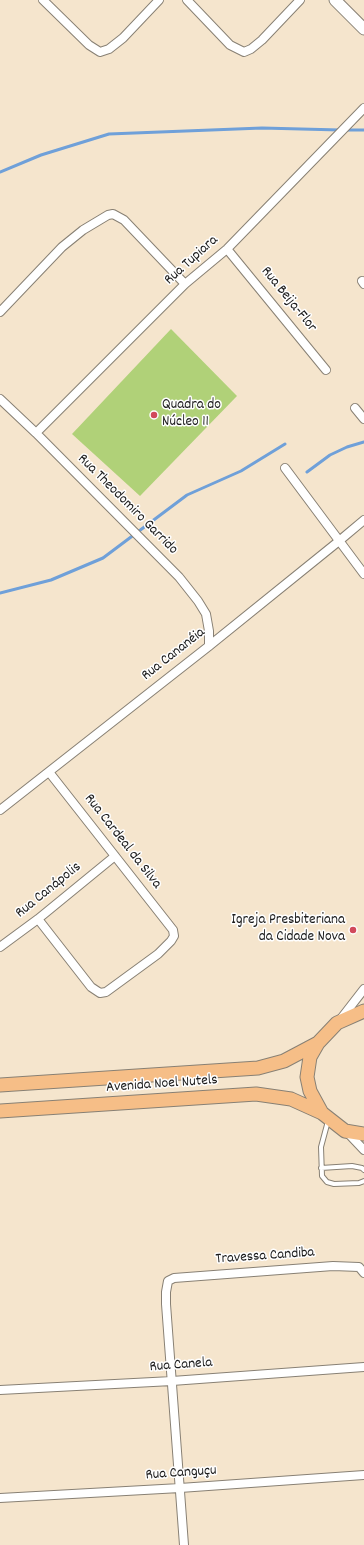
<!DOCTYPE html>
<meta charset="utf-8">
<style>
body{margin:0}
canvas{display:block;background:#f5e5cd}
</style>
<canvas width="364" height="1545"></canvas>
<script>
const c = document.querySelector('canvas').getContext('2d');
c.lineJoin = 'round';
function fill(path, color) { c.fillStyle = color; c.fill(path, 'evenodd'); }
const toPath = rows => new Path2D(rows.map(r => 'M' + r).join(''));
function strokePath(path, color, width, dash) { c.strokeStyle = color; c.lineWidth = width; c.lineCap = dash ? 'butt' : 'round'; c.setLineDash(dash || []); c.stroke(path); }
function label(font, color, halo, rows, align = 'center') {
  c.font = font + ' Dekko,sans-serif'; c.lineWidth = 3; c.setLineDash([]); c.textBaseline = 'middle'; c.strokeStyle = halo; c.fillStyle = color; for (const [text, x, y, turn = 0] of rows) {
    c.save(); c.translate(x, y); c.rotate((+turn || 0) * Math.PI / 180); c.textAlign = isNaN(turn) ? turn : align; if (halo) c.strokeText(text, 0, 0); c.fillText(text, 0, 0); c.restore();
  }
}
fill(toPath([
 [171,329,237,396,140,496,72,434]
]), '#b0d178');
strokePath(toPath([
 [345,130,364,130],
 [0,172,41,155,109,134,262,128,340,130],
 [307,472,330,455,347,447,364,442],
 [0,593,51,580,103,558,187,495,241,471,285,444]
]), '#6fa0d9', 3);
const service = toPath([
 [328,1121,321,1147,322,1176,327,1182,334,1184,359,1183,364,1181],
 [321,1168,352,1166,362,1168,364,1170]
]);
const minor = toPath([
 [43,0,89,45,100,52,109,49,123,38,159,0],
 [187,0,230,45,244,52,251,49,262,40,300,0],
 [227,249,326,370],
 [362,281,364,284],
 [0,312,62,247,83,230,108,215,113,214,124,220,185,284],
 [0,399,36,433,179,577,198,601,206,614,209,631,209,646],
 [355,408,364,419],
 [36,433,185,284,227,249,364,108],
 [285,468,364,574],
 [0,810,209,646,339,541,364,520],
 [38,919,91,987,100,993,106,992,158,954,171,941,174,936,173,930,49,772],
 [0,947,38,919,115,856],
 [340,1020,364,989],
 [346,1131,364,1150],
 [0,1390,172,1381,364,1367],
 [0,1498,180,1488,364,1475],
 [184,1545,166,1304,166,1292,168,1281,174,1278,333,1266,359,1267,364,1273]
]);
const tertiary = toPath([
 [335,0,364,29]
]);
const primary = toPath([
 [364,1011,337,1023,318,1043,310,1057,307,1077,310,1091,322,1113,345,1131,364,1134],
 [0,1085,258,1068,284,1061,318,1043],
 [0,1111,256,1094,291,1099,322,1113]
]);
strokePath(service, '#888074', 6);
strokePath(minor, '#888074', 10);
strokePath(tertiary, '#888074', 13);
strokePath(primary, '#888074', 15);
strokePath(service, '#fff', 4);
strokePath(minor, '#fff', 8);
strokePath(tertiary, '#fff', 11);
strokePath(primary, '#f6be87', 13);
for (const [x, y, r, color] of [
 [154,415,4,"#d1495b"],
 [353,930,4,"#d1495b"]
]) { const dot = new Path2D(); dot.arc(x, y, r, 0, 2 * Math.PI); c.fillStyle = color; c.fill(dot); strokePath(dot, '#fff', 1.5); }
label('15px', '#1c1c1c', '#fff', [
 ["Rua Tupiara",192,261,-42],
 ["Rua Beija-Flor",288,300,51],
 ["Rua Theodomiro Garrido",127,505,45],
 ["Rua Cananéia",174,655,-38],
 ["Rua Cardeal da Silva",122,842,52],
 ["Rua Canápolis",49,891,-39],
 ["Avenida Noel Nutels",162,1085,-4],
 ["Travessa Candiba",265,1257,-4],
 ["Rua Canela",181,1366,-4],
 ["Rua Canguçu",181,1474,-4]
]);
label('15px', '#1c1c1c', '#fff', [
 ["Quadra do",162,406],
 ["Núcleo 11",162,423],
 ["Igreja Presbiteriana",345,921,"right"],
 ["da Cidade Nova",345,938,"right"]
], 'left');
</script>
